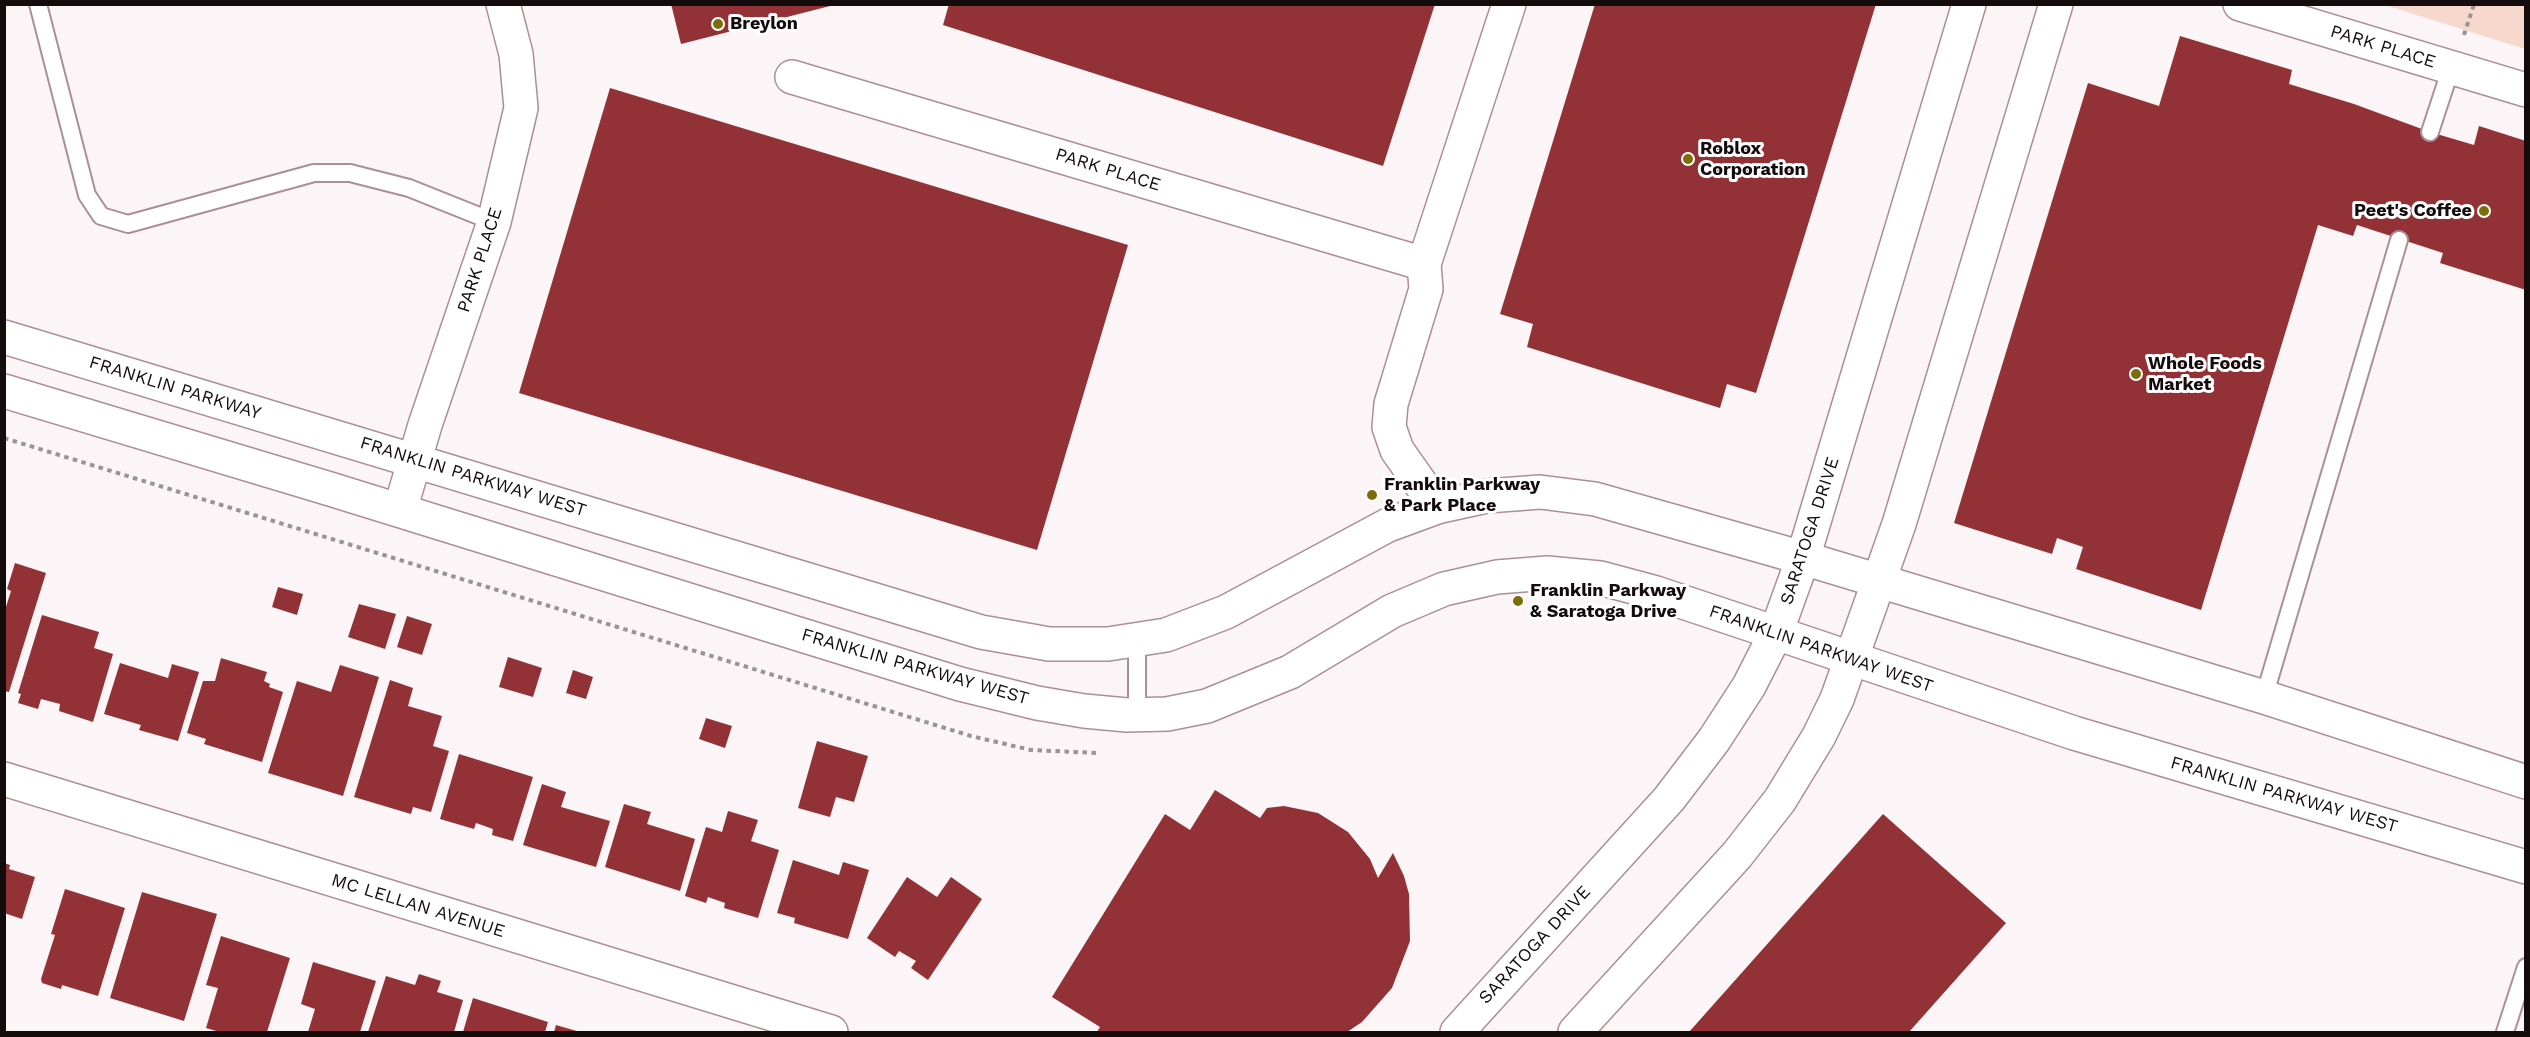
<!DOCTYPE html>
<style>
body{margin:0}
#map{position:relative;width:2530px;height:1037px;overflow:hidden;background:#fbf5f7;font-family:"Work Sans",sans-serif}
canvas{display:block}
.frame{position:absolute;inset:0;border:6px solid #140b0d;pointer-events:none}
</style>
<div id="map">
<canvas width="2530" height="1037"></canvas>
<div class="frame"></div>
</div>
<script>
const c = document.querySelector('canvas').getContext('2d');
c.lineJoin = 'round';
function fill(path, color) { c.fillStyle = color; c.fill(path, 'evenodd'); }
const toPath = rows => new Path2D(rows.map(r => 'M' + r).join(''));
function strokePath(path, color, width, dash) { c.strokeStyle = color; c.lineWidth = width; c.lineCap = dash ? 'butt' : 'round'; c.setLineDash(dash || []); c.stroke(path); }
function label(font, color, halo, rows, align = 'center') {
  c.font = font + ' "Work Sans",sans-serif'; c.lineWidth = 6; c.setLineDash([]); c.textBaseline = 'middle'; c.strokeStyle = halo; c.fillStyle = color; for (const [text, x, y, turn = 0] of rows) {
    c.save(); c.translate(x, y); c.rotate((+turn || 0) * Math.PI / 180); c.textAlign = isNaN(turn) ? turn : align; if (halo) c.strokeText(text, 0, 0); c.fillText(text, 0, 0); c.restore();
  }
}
fill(toPath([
 [2385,5,2525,5,2525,49]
]), '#f7d8cd');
fill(toPath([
 [671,4,834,4,834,5,681,44],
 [949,4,1435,4,1383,166,943,25],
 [1595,4,1876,4,1756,393,1727,384,1720,408,1527,347,1533,324,1500,314],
 [2180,36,2292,70,2289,84,2354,104,2430,132,2474,145,2479,126,2526,141,2526,290,2440,263,2443,253,2357,225,2353,236,2318,225,2201,610,2076,569,2083,547,2057,538,2052,554,1954,523,2088,83,2159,106],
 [610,88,1128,245,1037,550,519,393],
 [15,563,46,573,9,692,4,691,4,613,11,591,7,589],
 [278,587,303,594,297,615,272,607],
 [359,604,396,614,385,649,348,637],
 [42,615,99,632,94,648,113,654,93,722,59,711,60,704,41,699,38,709,18,703,21,694,18,693],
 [407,616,432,624,422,655,397,647],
 [508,657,542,668,533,697,499,687],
 [221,658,267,672,264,681,270,684,269,687,283,692,262,762,204,744,206,739,187,733,203,681,215,681],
 [120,663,168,678,172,664,199,672,178,741,139,730,141,725,104,714],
 [340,665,379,677,343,796,268,773,297,681,331,692],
 [573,670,593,677,586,699,566,693],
 [390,680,413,688,408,706,442,716,433,746,449,751,431,812,413,807,411,814,354,797],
 [706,718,732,726,725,748,699,739],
 [817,741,868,756,854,802,836,797,830,817,798,808],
 [459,754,533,777,513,841,492,835,493,829,476,823,474,829,440,819],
 [542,784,566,792,561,807,610,821,596,867,523,845],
 [1215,790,1260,818,1267,808,1284,806,1318,813,1348,832,1370,859,1378,878,1393,853,1404,876,1409,894,1410,941,1392,988,1362,1022,1347,1032,1097,1032,1100,1027,1052,997,1165,814,1190,830],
 [624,804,651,812,647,824,695,839,680,891,605,867],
 [728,811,758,820,751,841,779,850,758,918,724,908,725,903,708,897,706,903,685,896,706,827,722,832],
 [1883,814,2006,923,1909,1032,1689,1032],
 [793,860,839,875,843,862,869,870,848,939,794,923,795,918,777,913],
 [4,863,10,865,9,869,35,877,22,919,4,913],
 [907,877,937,897,951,877,982,899,928,980,911,968,916,961,899,951,895,957,867,938],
 [65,889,125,908,98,996,62,985,61,989,42,983,41,979,55,935,51,934],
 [142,892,217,914,184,1021,110,998],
 [221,936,290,958,267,1032,220,1032,206,1028,218,988,206,985],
 [313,962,376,981,360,1032,308,1032,315,1009,301,1004],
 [419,974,441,981,437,992,463,1000,454,1032,368,1032,386,976,415,985],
 [473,998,548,1022,545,1032,463,1032],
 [556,1025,580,1032,554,1032]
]), '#933236');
const lane = toPath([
 [38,4,87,195,101,216,128,224,314,173,350,173,409,188,494,222],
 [2430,132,2451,68],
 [2264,697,2399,240],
 [1137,715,1137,639],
 [2505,1032,2526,967]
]);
const street = toPath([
 [2240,4,2526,90],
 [792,77,1424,264],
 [4,337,981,632,1049,644,1108,644,1166,635,1226,612,1388,525,1437,507,1487,496,1540,492,1595,499,1803,558],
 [4,391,330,489,960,684,1037,703,1084,711,1127,715,1167,714,1207,706,1290,672,1392,611,1444,589,1497,577,1547,573,1600,578,1656,593,1776,633],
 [1437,507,1397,450,1389,427,1391,404,1426,289,1424,264,1509,4],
 [400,510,425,425,494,222,521,108,516,54,503,4],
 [4,779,831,1032]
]);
const secondary = toPath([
 [1803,558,2264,697,2526,782],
 [1776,633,2074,733,2526,867],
 [1457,1032,1669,799,1714,740,1749,686,1776,633,1803,558,1969,4],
 [1575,1032,1737,855,1780,800,1819,736,1837,699,1899,524,2056,4]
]);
strokePath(lane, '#ab8f95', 20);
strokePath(street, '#ab8f95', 36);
strokePath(secondary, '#ab8f95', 36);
strokePath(toPath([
 [906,6,906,4],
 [2464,35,2474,4],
 [4,438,971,736,1031,750,1097,753]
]), '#9a9294', 4, [4.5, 4.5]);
strokePath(lane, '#fff', 16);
strokePath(street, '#fff', 33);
strokePath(secondary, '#fff', 33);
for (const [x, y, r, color] of [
 [718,24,6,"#7d6d08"],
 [1688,159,6,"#7d6d08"],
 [2484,211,6,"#7d6d08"],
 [2136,374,6,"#7d6d08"],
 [1372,495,6,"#7d6d08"],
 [1518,601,6,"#7d6d08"]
]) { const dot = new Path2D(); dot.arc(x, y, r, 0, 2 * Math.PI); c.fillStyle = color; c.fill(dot); strokePath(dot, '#fff', 2); }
label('bold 18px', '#140b0d', '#fff', [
 ["Breylon",730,24],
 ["Roblox",1700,149],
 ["Corporation",1700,170],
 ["Peet's Coffee",2472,211,"right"],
 ["Whole Foods",2148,364],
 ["Market",2148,385],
 ["Franklin Parkway",1384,485],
 ["& Park Place",1384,506],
 ["Franklin Parkway",1530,591],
 ["& Saratoga Drive",1530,612]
], 'left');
label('18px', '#140b0d', '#fff', [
 ["PARK PLACE",2383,47,17],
 ["PARK PLACE",1108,170,17],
 ["PARK PLACE",480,260,-72],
 ["FRANKLIN PARKWAY",175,388,17],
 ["FRANKLIN PARKWAY WEST",473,477,17],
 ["SARATOGA DRIVE",1810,531,-72],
 ["FRANKLIN PARKWAY WEST",1821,649,19],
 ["FRANKLIN PARKWAY WEST",915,667,16],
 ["FRANKLIN PARKWAY WEST",2284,795,16],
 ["MC LELLAN AVENUE",418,906,17],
 ["SARATOGA DRIVE",1535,945,-47]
]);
</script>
